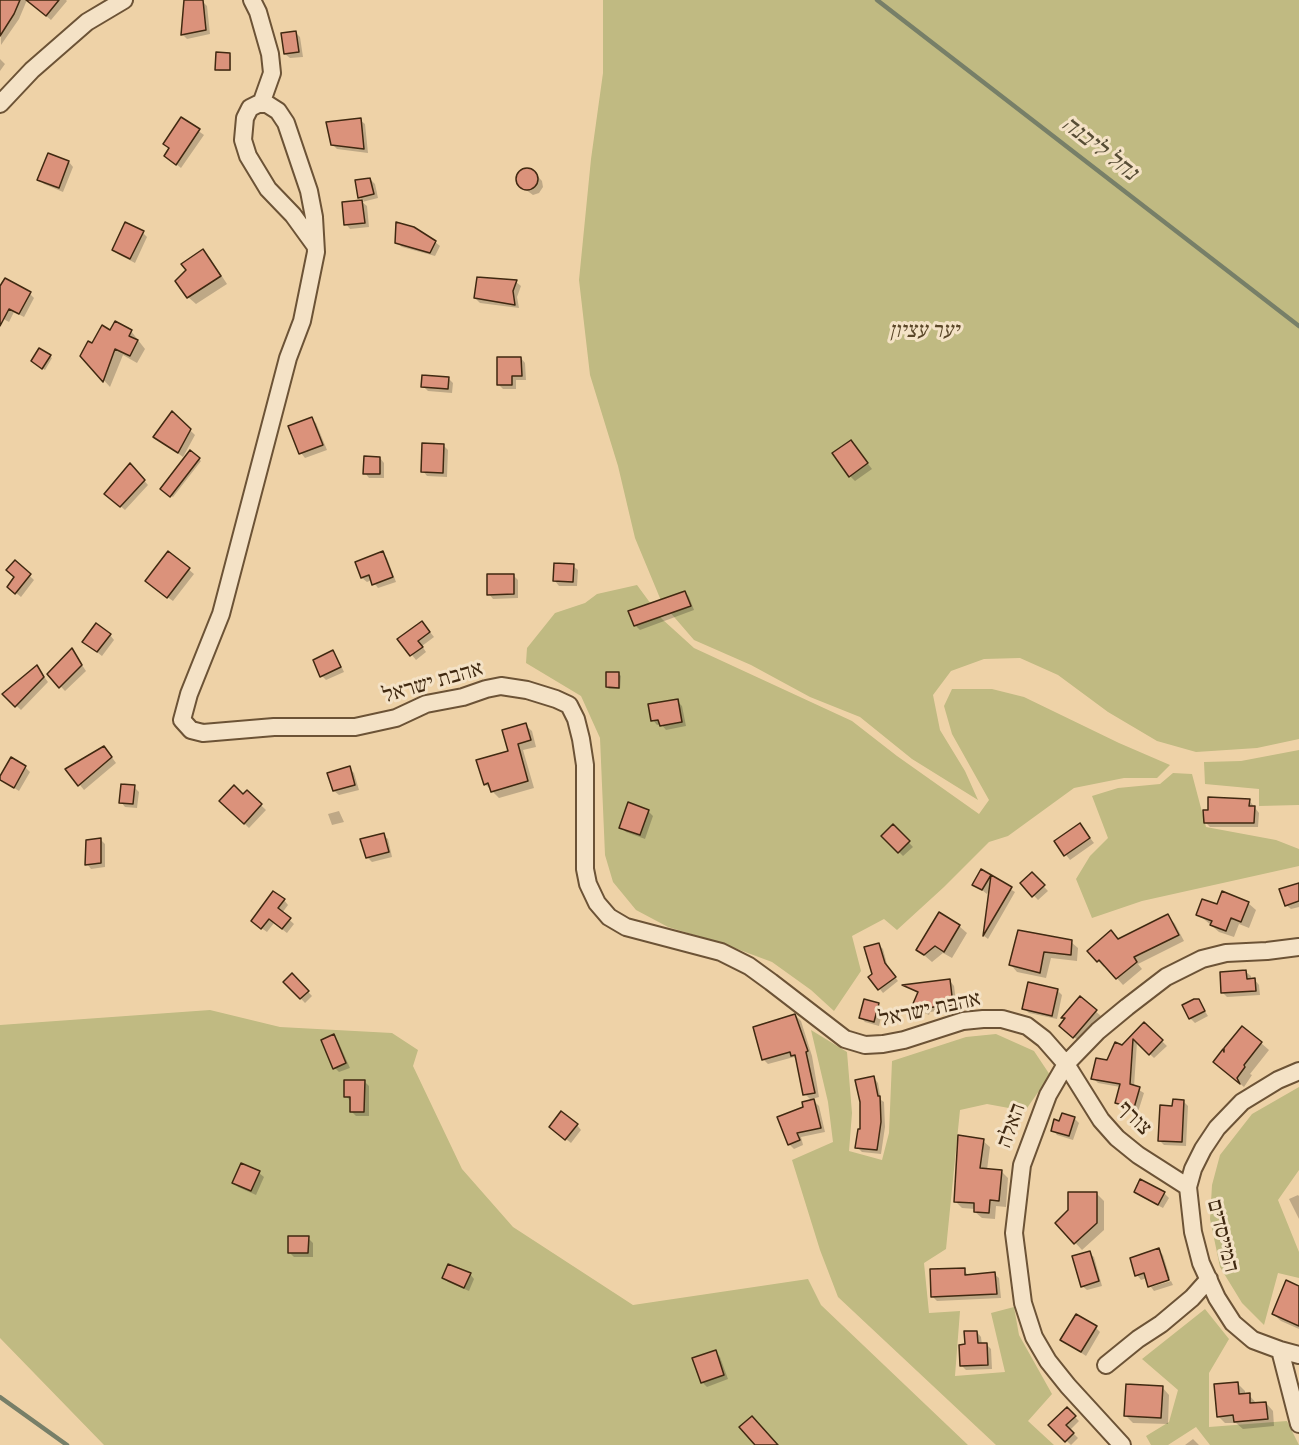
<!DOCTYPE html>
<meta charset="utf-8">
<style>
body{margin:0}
canvas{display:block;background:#eed2a7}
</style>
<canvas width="1299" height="1445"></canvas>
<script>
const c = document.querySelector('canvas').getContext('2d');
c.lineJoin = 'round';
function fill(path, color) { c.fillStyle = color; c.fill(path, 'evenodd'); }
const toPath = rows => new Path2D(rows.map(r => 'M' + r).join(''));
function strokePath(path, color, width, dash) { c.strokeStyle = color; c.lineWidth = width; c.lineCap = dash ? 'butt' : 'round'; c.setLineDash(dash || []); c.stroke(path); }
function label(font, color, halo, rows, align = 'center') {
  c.font = font + ' "IM FELL Great Primer","Frank Ruhl Libre",serif'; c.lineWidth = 6; c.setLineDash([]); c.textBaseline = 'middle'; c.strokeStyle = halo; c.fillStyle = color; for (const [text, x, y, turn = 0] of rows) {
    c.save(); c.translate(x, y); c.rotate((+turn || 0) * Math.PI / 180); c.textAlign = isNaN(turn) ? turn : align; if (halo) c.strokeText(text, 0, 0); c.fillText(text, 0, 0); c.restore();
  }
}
fill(toPath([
 [603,0,1299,0,1299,739,1257,748,1196,752,1157,741,1108,712,1058,675,1020,658,984,659,951,671,933,695,940,730,965,771,978,800,912,759,860,717,810,697,751,665,694,640,662,603,635,538,618,466,590,375,579,280,591,159,603,73],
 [637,585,662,619,694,648,852,721,897,756,979,814,989,800,952,734,944,706,952,689,992,689,1024,697,1119,743,1170,765,1157,778,1124,778,1074,788,1008,836,989,842,944,887,897,930,884,919,852,936,861,971,834,1011,811,990,772,962,721,943,668,927,636,910,613,882,605,855,600,738,581,696,526,663,527,648,555,613,585,603,597,594],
 [1299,750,1299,805,1259,806,1259,789,1205,784,1204,762,1241,761],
 [1173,773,1192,774,1206,827,1276,840,1299,849,1299,866,1142,901,1092,918,1076,879,1090,856,1108,838,1092,796,1118,788,1160,784],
 [210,1010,280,1027,392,1033,418,1050,413,1066,462,1169,513,1227,633,1305,808,1279,821,1305,968,1445,104,1445,0,1338,0,1025],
 [811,1030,847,1052,852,1113,849,1151,882,1160,889,1133,892,1061,966,1037,996,1034,1034,1051,1050,1075,1025,1111,987,1104,960,1110,946,1249,924,1263,929,1313,960,1311,955,1376,1005,1372,991,1313,1014,1307,1019,1335,1052,1394,1028,1421,1054,1445,996,1445,838,1297,820,1250,792,1160,833,1142,828,1102],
 [1299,1087,1299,1170,1278,1200,1299,1252,1299,1278,1278,1273,1264,1325,1242,1303,1220,1267,1210,1219,1212,1185,1220,1155,1252,1114],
 [1205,1309,1229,1339,1209,1373,1209,1427,1287,1421,1299,1445,1210,1445,1196,1427,1168,1445,1151,1445,1146,1436,1169,1422,1178,1390,1142,1359]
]), '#c0ba82');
fill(toPath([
 [0,0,27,0,19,19,1,45],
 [27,0,66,0,67,1,51,20],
 [185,0,202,1,207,6,210,34,187,39,183,35],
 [295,32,300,37,303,57,290,58,285,54],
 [229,54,231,56,231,71,219,71,217,69],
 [0,59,5,64,0,71],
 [182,119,204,135,181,168,166,156,170,149,165,144],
 [360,120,365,124,368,153,337,149,332,144],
 [69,162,73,167,63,192,44,184,39,179],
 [532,170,542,181,543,187,539,193,533,195,519,185,517,179,522,171],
 [370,179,375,184,378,198,362,202,367,206,369,227,350,229,346,224,344,204,364,201,359,197],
 [143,233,147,237,135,263,118,254,113,250],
 [435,242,440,246,435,256,402,247,397,243],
 [202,251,210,258,227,284,196,304,188,297],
 [516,282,521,286,517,297,519,308,480,303,475,298],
 [0,290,30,294,34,298,24,317,14,312,9,322,0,317],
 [116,323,131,331,145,349,137,363,123,355,110,387,82,356,111,332],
 [40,350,52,358,45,370,34,363],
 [521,358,525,363,526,380,516,380,516,389,503,389,499,385],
 [448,378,453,383,452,393,428,391,423,386],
 [172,413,195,435,183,457,155,437],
 [311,419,316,423,327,450,305,458,301,453,290,427],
 [851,442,872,469,855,481,850,476],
 [443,445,448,450,447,477,427,476,423,471],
 [190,452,201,461,173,497,163,491],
 [380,458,384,463,384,478,369,478,365,473],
 [134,469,148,485,125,510,111,498],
 [169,553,194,574,173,601,152,586],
 [383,553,387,558,396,582,378,588,372,580,367,582,362,578,357,563],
 [15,562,34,580,21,597,9,587,15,577],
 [573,566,578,570,577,586,559,586,555,581],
 [513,575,518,580,518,598,493,599,489,594],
 [685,592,689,597,694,610,640,630,635,625],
 [426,627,434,637,422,646,426,652,416,660,399,639],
 [110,635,114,640,102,656,89,646],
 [72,650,86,671,65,691,49,674],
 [333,652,337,657,344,672,326,680,322,676],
 [37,667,48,682,21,710,4,694],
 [619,674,621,676,620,689,609,689,607,687],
 [677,701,682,706,686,726,666,730,661,724,657,725,653,720],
 [525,725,532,731,536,747,523,750,534,788,499,798,485,784,509,752],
 [108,752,116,763,84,790,67,769],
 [25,767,30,772,19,791,0,779],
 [349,768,354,773,359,790,339,795,334,791],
 [134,787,139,792,137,808,125,807,121,802],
 [247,792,266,810,249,828,221,801,243,796],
 [1249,800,1259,813,1258,827,1210,827,1205,822],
 [339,811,344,822,332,825,328,814],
 [648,811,653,816,645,839,626,832,621,827],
 [893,826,913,847,903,856,883,836],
 [1084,830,1094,843,1070,860,1056,842],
 [383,835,388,839,392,857,372,862,367,857],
 [100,839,105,844,105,867,91,869,87,864],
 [981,871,1015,892,988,939,984,936,991,887,987,894,974,884],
 [1032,874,1048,891,1038,900,1022,883],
 [1299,884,1299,907,1291,909,1286,905],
 [284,900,288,905,282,913,294,924,287,933,274,923,267,932,257,925],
 [1248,903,1256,910,1249,928,1239,924,1234,937,1219,932,1198,914,1218,906],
 [940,914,959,926,967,933,952,958,943,953,932,962,918,950],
 [1169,917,1175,924,1184,941,1138,964,1142,969,1123,985,1106,966,1104,967,1098,961,1118,940],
 [1019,931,1071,942,1078,948,1077,961,1051,958,1046,978,1017,972,1011,965],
 [879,945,883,949,888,968,898,981,883,993,870,977,874,974],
 [1246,972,1251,976,1251,980,1255,980,1259,985,1260,995,1227,997,1222,992],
 [292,975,312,996,305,1003,285,982],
 [950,981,954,986,957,1009,930,1012,929,1015,918,1010,914,1005,919,994,906,986],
 [1057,990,1062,995,1057,1019,1029,1013,1024,1009],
 [1080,998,1101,1016,1079,1041,1065,1030,1065,1020,1063,1018],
 [1197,999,1208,1016,1195,1023,1190,1018],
 [865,1001,879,1005,883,1009,879,1026,865,1022,860,1017],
 [795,1015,801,1021,812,1056,819,1097,812,1099,819,1106,825,1132,801,1137,803,1145,794,1149,789,1144,805,1108,812,1101,805,1094,797,1060,794,1057,768,1064,763,1059],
 [1144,1024,1167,1046,1154,1058,1137,1042,1134,1087,1144,1093,1138,1112,1121,1107,1116,1102,1120,1087,1098,1083,1093,1078],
 [334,1036,338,1041,350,1068,339,1072,335,1068],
 [1261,1043,1269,1050,1250,1074,1252,1075,1244,1087,1215,1062,1226,1055],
 [874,1078,878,1083,881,1100,884,1102,885,1127,881,1154,862,1152,857,1147],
 [364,1081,369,1086,369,1116,356,1116,351,1111,351,1102,346,1096],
 [1184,1102,1188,1106,1186,1146,1164,1145,1159,1140,1174,1108],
 [1074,1118,1079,1123,1073,1140,1057,1135,1053,1130,1060,1123],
 [577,1125,581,1130,571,1143,556,1131],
 [983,1141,990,1147,987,1170,1001,1171,1008,1178,1006,1207,996,1206,995,1219,982,1218,975,1212,975,1209,962,1208,955,1201],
 [259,1173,264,1177,256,1195,238,1187,234,1182],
 [1136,1192,1164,1193,1169,1198,1163,1208,1140,1196],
 [1096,1193,1104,1201,1104,1230,1082,1250,1057,1223],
 [1298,1195,1299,1196,1299,1219,1289,1199],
 [308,1238,313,1243,313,1257,294,1257,289,1252],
 [1158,1250,1163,1255,1170,1278,1150,1285,1150,1287,1147,1278,1141,1280,1137,1275],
 [1089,1253,1094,1257,1102,1286,1087,1290,1082,1286],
 [964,1270,969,1276,994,1274,999,1278,1001,1298,937,1301,932,1296],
 [470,1274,474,1279,469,1291,448,1282,444,1278],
 [1171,1281,1173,1285,1154,1291,1151,1287],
 [1299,1288,1299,1329,1281,1321,1273,1314],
 [1096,1328,1100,1332,1086,1356,1062,1340],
 [977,1332,981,1337,982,1345,986,1344,991,1349,992,1369,966,1370,961,1365,967,1346],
 [716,1352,720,1357,728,1379,707,1387,702,1382],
 [1237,1383,1245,1391,1245,1395,1249,1395,1257,1404,1266,1403,1273,1411,1274,1426,1243,1429,1236,1423,1225,1423,1218,1416],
 [1162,1387,1169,1395,1168,1424,1133,1423,1125,1415],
 [1067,1409,1079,1421,1070,1430,1078,1438,1071,1445,1050,1425],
 [1193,1439,1199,1445,1185,1445]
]), '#0003');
strokePath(toPath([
 [877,0,1299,326],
 [0,1397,67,1445]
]), '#777f68', 4.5);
const building = toPath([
 [0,0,20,0,14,14,0,36,0,0],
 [26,0,59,0,46,16,26,0],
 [184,0,203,0,206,30,181,35,184,0],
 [296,31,299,52,284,54,281,33,296,31],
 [216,52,230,53,230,70,215,70,216,52],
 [181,117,200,129,176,165,164,156,169,148,163,144,181,117],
 [361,118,364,149,331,145,326,122,361,118],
 [48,153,69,161,59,188,37,180,48,153],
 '516 179a11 11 0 1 1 22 0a11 11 0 1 1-22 0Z',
 [370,178,374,194,358,198,355,180,370,178],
 [362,200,365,223,344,225,342,202,362,200],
 [125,222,144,231,130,259,112,250,125,222],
 [396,222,414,227,436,241,430,253,395,243,396,222],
 [203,249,221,276,187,298,175,281,186,270,181,264,203,249],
 [477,277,517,280,513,291,515,305,474,298,477,277],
 [5,278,31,292,19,314,9,309,0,326,0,286,5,278],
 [115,321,132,330,129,336,138,340,130,356,115,349,103,382,80,356,88,341,92,343,102,325,110,330,115,321],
 [39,348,51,355,42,369,31,361,39,348],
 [497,357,521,357,522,376,512,376,512,385,497,385,497,357],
 [422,375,449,377,448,389,421,387,422,375],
 [172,411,191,429,178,453,153,437,172,411],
 [312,417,323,445,299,454,288,426,312,417],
 [851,440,868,463,849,477,832,453,851,440],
 [422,443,444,444,443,473,421,472,422,443],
 [190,450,200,458,170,497,160,489,190,450],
 [364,456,380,457,380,474,363,474,364,456],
 [130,463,145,480,120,507,104,494,130,463],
 [168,551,190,568,167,598,145,581,168,551],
 [383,551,393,577,372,585,369,575,361,578,355,562,383,551],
 [15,560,31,574,15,594,7,587,14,577,6,570,15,560],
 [554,563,574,564,573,582,553,581,554,563],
 [487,574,514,574,514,594,487,595,487,574],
 [685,591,691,606,634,626,628,611,685,591],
 [422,621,430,632,418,641,423,647,410,656,397,639,422,621],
 [96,623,111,634,97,652,82,642,96,623],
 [72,648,82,665,59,688,47,674,72,648],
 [333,650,341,667,320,677,313,660,333,650],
 [37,665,44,677,15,707,2,694,37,665],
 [606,672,619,672,619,688,606,687,606,672],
 [678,699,682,722,660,726,658,720,651,721,648,704,678,699],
 [526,723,531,740,518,744,528,781,491,792,488,783,484,785,476,760,508,751,502,730,526,723],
 [104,746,112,757,78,786,65,769,104,746],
 [11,757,26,766,14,788,0,780,0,776,11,757],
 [350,766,355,785,333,791,327,773,350,766],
 [121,784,135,785,133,804,119,803,121,784],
 [234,785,243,794,247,790,262,804,244,824,219,801,234,785],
 [1208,797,1250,799,1249,806,1255,806,1254,823,1204,823,1203,810,1208,810,1208,797],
 [628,802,649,810,640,835,619,828,628,802],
 [1080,823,1090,838,1064,856,1054,841,1080,823],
 [893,824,910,841,898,853,881,836,893,824],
 [384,833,389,852,366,858,360,839,384,833],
 [101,838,101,863,85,865,86,840,101,838],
 [981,869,1012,887,983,936,991,875,982,890,972,885,981,869],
 [1032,872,1045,885,1032,897,1020,883,1032,872],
 [1299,883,1299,901,1285,906,1279,889,1299,883],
 [273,891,285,899,278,908,291,918,282,929,269,919,261,929,251,921,273,891],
 [1222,891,1249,902,1241,922,1231,918,1226,931,1210,925,1212,921,1196,915,1202,899,1217,904,1222,891],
 [939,912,960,925,944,952,935,946,924,955,916,950,939,912],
 [1168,914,1179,935,1134,957,1137,962,1116,979,1099,960,1097,962,1087,951,1111,930,1118,939,1168,914],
 [1018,930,1072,940,1071,955,1044,952,1040,973,1009,965,1018,930],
 [879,943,885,963,896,977,878,990,868,977,872,974,864,947,879,943],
 [1246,970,1247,979,1255,978,1256,991,1221,993,1220,972,1246,970],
 [292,973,309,991,300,999,283,982,292,973],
 [950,979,953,1005,925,1008,924,1011,912,1006,918,992,902,985,950,979],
 [1028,982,1058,989,1052,1016,1022,1009,1028,982],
 [1080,996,1097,1010,1073,1038,1059,1026,1065,1018,1061,1018,1080,996],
 [864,999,879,1003,874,1022,859,1018,864,999],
 [1194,999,1199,999,1205,1011,1189,1019,1182,1005,1194,999],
 [795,1014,808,1051,806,1052,815,1093,803,1095,795,1055,791,1056,790,1052,762,1060,753,1027,795,1014],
 [1144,1022,1163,1040,1149,1055,1133,1039,1130,1084,1140,1087,1134,1108,1115,1103,1120,1084,1091,1079,1096,1058,1107,1060,1115,1042,1122,1045,1144,1022],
 [1242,1026,1262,1042,1244,1065,1245,1067,1237,1078,1240,1084,1213,1062,1223,1049,1224,1052,1224,1048,1242,1026],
 [334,1034,346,1063,333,1069,321,1040,334,1034],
 [874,1076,878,1096,880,1096,881,1122,877,1150,855,1148,858,1129,860,1129,860,1102,855,1080,874,1076],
 [344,1080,365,1080,364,1112,350,1112,350,1097,344,1097,344,1080],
 [814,1099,821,1128,797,1133,800,1140,788,1145,777,1117,803,1107,802,1102,814,1099],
 [1173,1099,1184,1100,1182,1142,1158,1141,1160,1105,1172,1106,1173,1099],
 [561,1111,578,1124,565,1140,549,1127,561,1111],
 [1062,1113,1075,1117,1069,1136,1051,1131,1054,1119,1059,1121,1062,1113],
 [958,1135,984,1139,980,1168,1002,1170,999,1201,990,1200,989,1213,974,1212,974,1203,954,1202,958,1135],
 [241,1163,260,1171,251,1191,232,1183,241,1163],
 [1140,1179,1165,1192,1158,1205,1134,1192,1140,1179],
 [1068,1192,1097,1192,1097,1223,1074,1244,1055,1223,1068,1210,1068,1192],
 [288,1236,309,1236,308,1253,288,1253,288,1236],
 [1159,1248,1169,1280,1148,1287,1144,1273,1135,1276,1130,1258,1159,1248],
 [1090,1251,1099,1281,1081,1287,1072,1256,1090,1251],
 [448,1264,471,1273,464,1288,442,1278,448,1264],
 [965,1268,965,1275,995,1272,997,1294,931,1297,930,1269,965,1268],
 [1286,1280,1299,1286,1299,1326,1272,1314,1286,1280],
 [1076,1314,1097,1326,1081,1352,1060,1340,1076,1314],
 [964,1331,977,1331,978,1343,987,1343,988,1365,960,1366,959,1345,965,1344,964,1331],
 [716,1350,724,1375,701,1383,692,1358,716,1350],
 [1238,1382,1239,1394,1250,1393,1250,1403,1266,1402,1268,1419,1234,1422,1233,1415,1217,1417,1214,1384,1238,1382],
 [1126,1384,1163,1386,1161,1418,1124,1416,1126,1384],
 [1067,1407,1076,1416,1066,1425,1074,1433,1065,1442,1048,1425,1067,1407],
 [752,1416,778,1445,755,1445,739,1427,752,1416]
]);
fill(building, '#db927b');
strokePath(building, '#402911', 1.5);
const minor = toPath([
 [252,0,258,12,270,54,272,73,261,104],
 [0,104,32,70,87,22,124,0],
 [314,244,293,215,268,189,248,156,243,140,245,118,250,108,258,104,267,104,278,111,286,123,309,191,314,217,316,252,302,321,288,358,221,614,189,694,182,720,191,730,203,733,274,727,355,727,396,718,426,704,463,697,486,689,501,686,527,690,556,699,569,705,576,719,581,739,585,765,585,869,588,884,597,903,609,917,626,927,721,952,749,966,771,982,845,1039,865,1045,883,1044,904,1040,963,1021,983,1019,1002,1019,1027,1026,1044,1039,1066,1064,1101,1120,1117,1138,1138,1155,1188,1187],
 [1299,1071,1278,1080,1242,1102,1217,1128,1203,1149,1193,1169,1188,1187,1193,1232,1201,1263,1217,1298,1233,1323,1253,1340,1280,1350,1299,1355],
 [1280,1350,1299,1424],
 [1106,1365,1138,1339,1161,1324,1192,1298,1209,1279],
 [1122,1445,1068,1386,1048,1361,1034,1337,1023,1303,1014,1233,1022,1165,1048,1095,1066,1064,1098,1031,1127,1007,1166,977,1202,959,1226,953,1267,951,1299,947]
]);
strokePath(minor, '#6c5336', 20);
strokePath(minor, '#f4e2c6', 16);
label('italic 22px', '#5a4628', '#f4e2c6', [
 ["יער עציון",924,332]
]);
label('22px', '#402911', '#f4e2c6', [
 ["אהבת ישראל",433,683,-16],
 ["אהבת ישראל",930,1010,-12],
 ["צורף",1134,1119,45],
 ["האלה",1012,1126,-70],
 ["המייסדים",1222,1236,76]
]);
label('italic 24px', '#574d35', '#f4e2c6', [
 ["נחל ליבנה",1099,149,38]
]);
</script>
